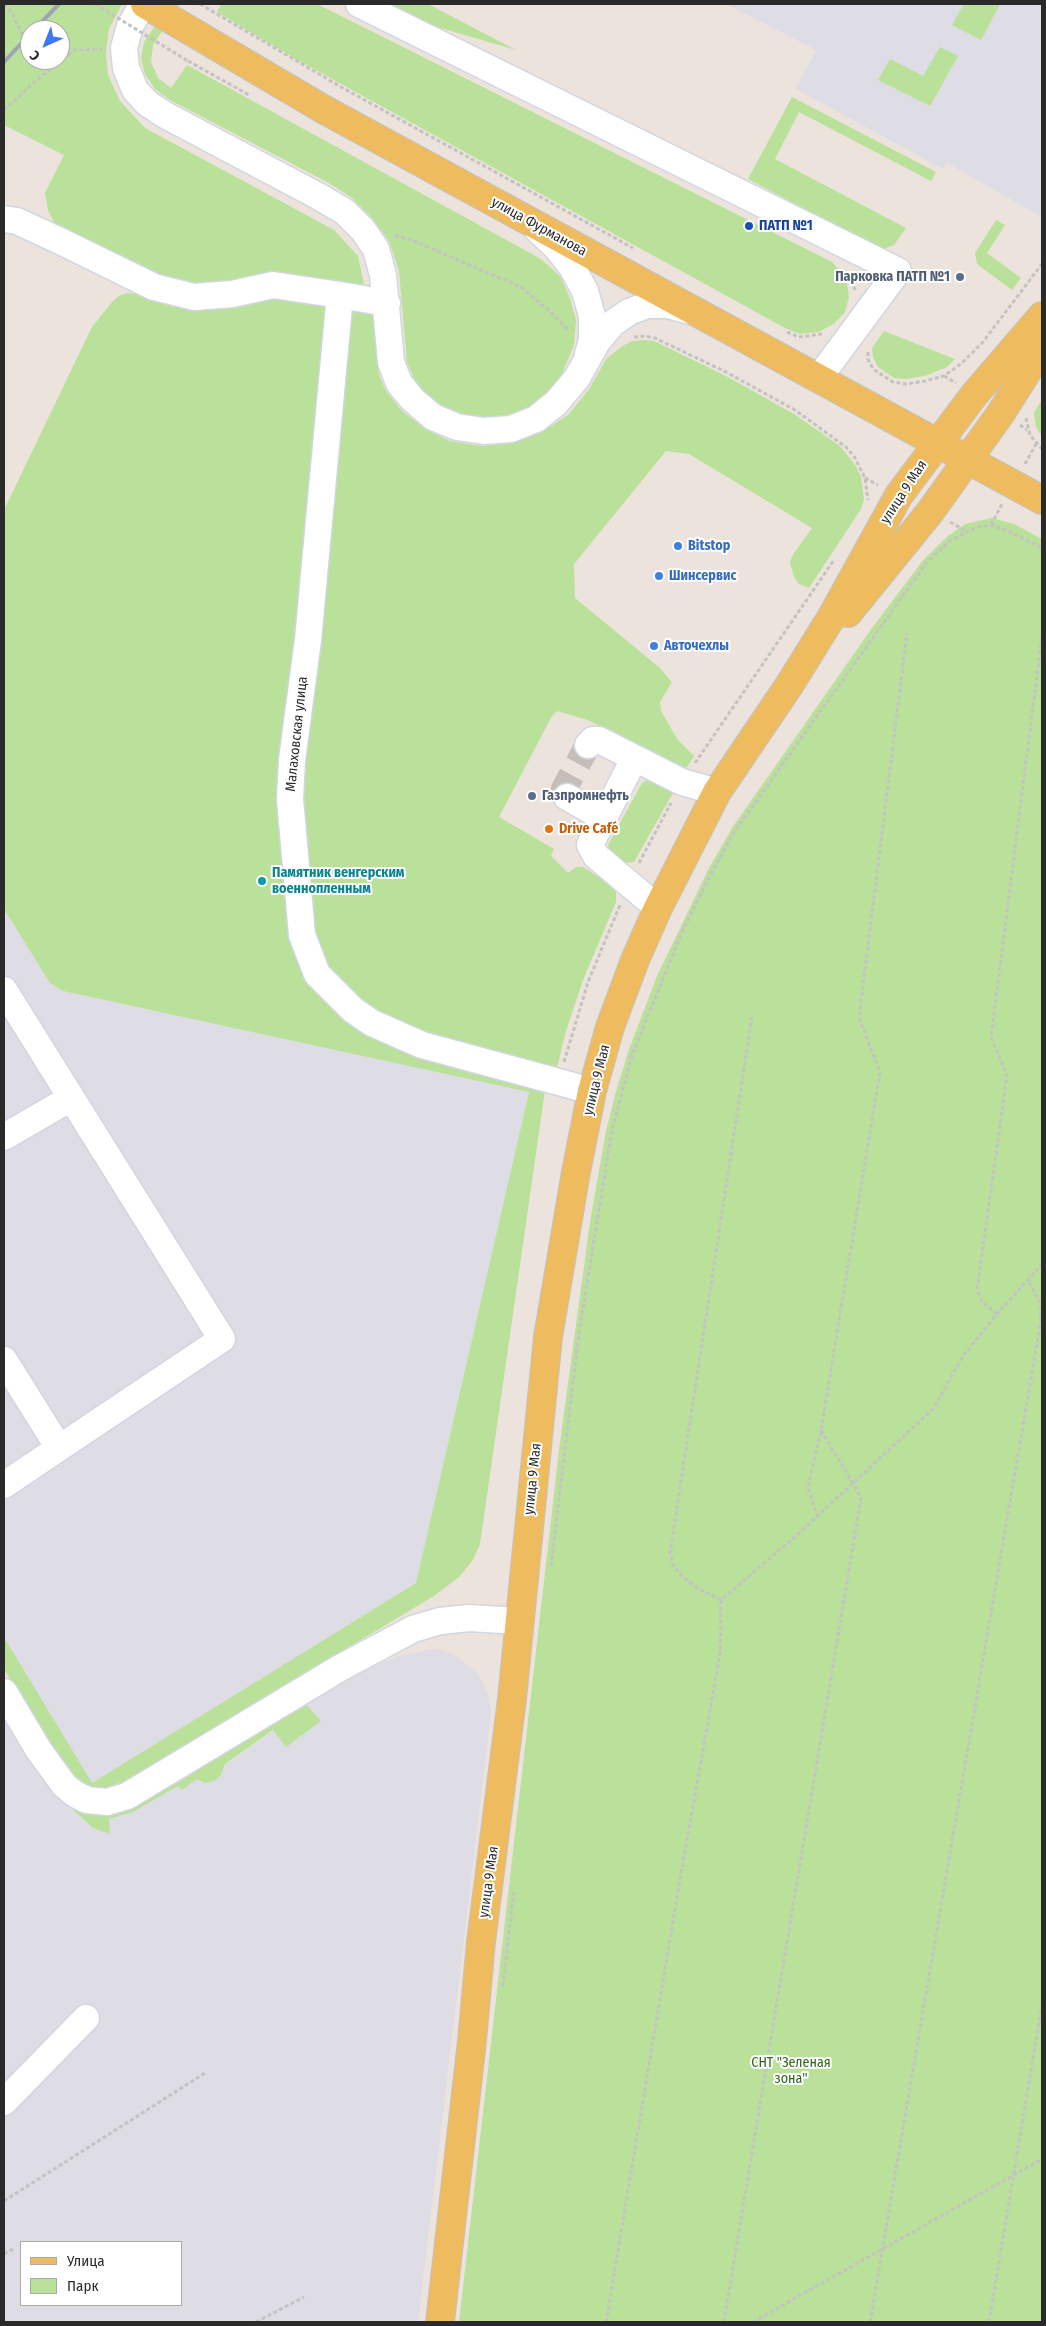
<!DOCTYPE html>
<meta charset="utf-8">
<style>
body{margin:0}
#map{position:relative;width:1046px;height:2326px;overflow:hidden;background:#ece3dc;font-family:"Fira Sans Condensed",sans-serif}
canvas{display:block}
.frame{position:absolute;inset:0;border:5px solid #2a2a2a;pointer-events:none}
.legend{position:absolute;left:20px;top:2241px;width:162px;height:65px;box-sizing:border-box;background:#fff;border:1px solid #aaa;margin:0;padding:6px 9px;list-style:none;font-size:15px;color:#2a2a2a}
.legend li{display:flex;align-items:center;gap:10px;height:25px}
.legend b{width:25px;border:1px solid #aaa}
.north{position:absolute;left:20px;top:20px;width:50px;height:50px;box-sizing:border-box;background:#fff;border:1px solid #aaa;border-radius:50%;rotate:224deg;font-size:14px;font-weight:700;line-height:20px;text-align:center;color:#2a2a2a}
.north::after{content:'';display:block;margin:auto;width:18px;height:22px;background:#3e76f6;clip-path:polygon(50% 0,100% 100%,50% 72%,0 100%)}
</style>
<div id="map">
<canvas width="1046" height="2326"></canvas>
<div class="frame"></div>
<ul class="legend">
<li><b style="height:6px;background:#eebc5f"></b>Улица</li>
<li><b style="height:14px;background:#bae199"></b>Парк</li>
</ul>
<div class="north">С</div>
</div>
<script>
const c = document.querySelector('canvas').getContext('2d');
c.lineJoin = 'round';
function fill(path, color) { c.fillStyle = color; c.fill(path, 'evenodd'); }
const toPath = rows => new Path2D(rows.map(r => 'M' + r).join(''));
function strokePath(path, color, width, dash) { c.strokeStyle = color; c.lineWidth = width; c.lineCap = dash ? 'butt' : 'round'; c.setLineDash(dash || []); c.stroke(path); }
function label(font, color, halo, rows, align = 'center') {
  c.font = font + ' "Fira Sans Condensed",sans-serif'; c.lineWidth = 4; c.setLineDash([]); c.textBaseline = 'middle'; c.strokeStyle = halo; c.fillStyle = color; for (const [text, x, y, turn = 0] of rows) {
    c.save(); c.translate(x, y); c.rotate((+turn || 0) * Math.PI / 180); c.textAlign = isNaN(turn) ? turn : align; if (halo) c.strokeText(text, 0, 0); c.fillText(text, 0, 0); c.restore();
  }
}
fill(toPath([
 [726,4,1042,4,1042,217,947,163,943,169,796,89,816,50],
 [4,909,50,983,63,991,529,1092,416,1583,92,1783,4,1637],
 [432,1649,442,1650,456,1656,479,1674,488,1695,491,1712,418,2322,4,2322,4,1716,38,1774,65,1803,93,1828,110,1833,109,1819,133,1812,178,1786,182,1790,197,1779,221,1775,225,1765,274,1730,286,1746,304,1702,348,1676,397,1657],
 [21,2242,181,2242,181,2305,21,2305]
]), '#dedce4');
fill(toPath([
 [4,4,122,4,109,29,106,53,108,75,120,101,145,128,334,230,358,256,365,289,195,290,158,279,57,229,48,210,45,193,64,155,4,125],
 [30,30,60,30,60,60,30,60],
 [170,4,180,4,153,45,151,62,158,78,171,88,187,65,541,259,560,276,570,298,576,320,574,345,562,374,548,395,527,410,504,418,478,418,454,413,432,399,417,384,407,363,399,271,389,241,373,219,351,197,327,182,170,100,155,89,145,74,141,58,144,42],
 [221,4,317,4,832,262,846,278,849,297,845,312,834,324,818,332,800,334,785,328,294,58,217,12],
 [385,4,428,4,516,50,427,24],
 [964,4,1000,4,981,40,952,25],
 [940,47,958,56,930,106,878,80,890,59,923,76],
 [792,97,936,172,931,181,799,112,775,159,906,228,894,245,883,249,877,247,748,179],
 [996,220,1005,225,987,253,1021,278,1012,290,977,264,975,253],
 [128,293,150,296,274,293,333,301,283,800,325,990,545,1090,480,1544,473,1560,459,1577,434,1596,123,1782,101,1789,85,1784,73,1776,54,1753,4,1669,4,1637,92,1783,416,1583,529,1092,63,991,50,983,4,909,4,510,92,327,112,302,120,295],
 [344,307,374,311,379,375,386,391,402,411,425,429,450,441,482,446,514,443,542,432,569,414,590,388,606,359,624,345,633,341,645,340,654,341,726,376,794,414,840,446,856,466,861,477,864,499,861,509,809,588,799,584,794,577,790,563,792,556,812,528,689,454,666,451,574,564,575,598,660,668,672,682,660,702,661,711,677,739,694,756,685,770,588,720,557,711,552,716,499,817,554,849,551,856,568,873,576,867,583,867,611,885,616,892,616,902,583,980,566,1031,556,1072,374,1018,314,952,296,802],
 [884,331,955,359,947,367,925,376,905,379,894,378,878,367,873,357,872,348],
 [1042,399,1042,437,1036,427,1034,413],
 [992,518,1014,524,1042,539,1042,2322,459,2322,560,1442,590,1222,606,1131,615,1095,628,1052,657,976,709,868,732,828,872,628,924,559,948,536,965,524],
 [648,779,672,789,673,793,634,862,623,863,610,852,608,845,642,783],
 [304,1702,321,1721,286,1747,273,1730,225,1764,221,1775,214,1781,205,1783,197,1779,182,1790,178,1786,133,1812,109,1819,110,1834,93,1828,56,1794,109,1813,131,1809,185,1778]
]), '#bae199');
strokePath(toPath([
 [567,797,563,794,564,789,588,745]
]), '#c5beb8', 26, [26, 13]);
const minor = toPath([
 [143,4,130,26,124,48,126,68,135,90,147,103,165,115,318,196,345,212,363,230,376,249,383,275,391,362,399,383,412,399,433,417,457,427,484,431,511,429,536,419,556,403,577,378,597,342,613,323,629,312,647,305,668,305,690,311],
 [359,4,898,271,818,379],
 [4,219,17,221,58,240,154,287,194,297,232,294,273,285,340,295],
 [537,229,557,248,572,267,585,291,592,316,592,340,588,354],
 [387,303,340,295,308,640,292,760,290,799,302,935,317,974,353,1010,372,1023,422,1045,592,1091],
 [588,745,593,740,599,740,682,782,717,792],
 [634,759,590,845,596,856,658,908],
 [567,797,602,817],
 [4,990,222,1339,59,1448,4,1360],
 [4,1137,71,1098],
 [4,1485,59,1448],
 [4,1692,38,1749,64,1785,75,1794,87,1800,107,1802,127,1796,340,1668,413,1629,440,1621,469,1618,519,1621],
 [4,2102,86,2018]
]);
const major = toPath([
 [145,4,323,109,1042,500],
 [848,613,930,512,1001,413,1042,348],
 [440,2322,472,2041,481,1942,512,1699,548,1337,576,1172,592,1091,610,1027,635,960,658,908,717,792,790,684,831,618,899,495,974,395,1042,316]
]);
strokePath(minor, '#d1d6e2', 29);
strokePath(major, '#c3c3c3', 30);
strokePath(toPath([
 [4,4,13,15,25,40,30,42],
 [200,4,341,87,633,248],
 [60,53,67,56],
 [188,61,249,95],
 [4,110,38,79,75,50,102,49],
 [395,235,414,241,521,287,554,315,569,331],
 [851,274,855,290],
 [787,332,799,337,822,334],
 [634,337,645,336,655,338,726,372,795,410,846,447,855,458,865,478,868,500],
 [868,352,868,359,873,369,893,382,906,384,925,381,944,376,962,363,982,343,1042,264],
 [944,376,956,383],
 [1026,418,1030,435,1042,449],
 [1020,425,1027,430],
 [1025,464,1036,444],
 [865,478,878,485],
 [950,522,966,531],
 [991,525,1002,504],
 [695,763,834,560],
 [639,863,671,803],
 [564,1062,588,982,620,905],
 [997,1314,982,1302,977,1290,1007,1075,991,1037,1042,636],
 [818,1517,808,1488,821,1430,880,1072,859,1018,907,633],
 [551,1566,579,1333,612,1130,632,1055,682,932,713,870,735,831,927,562,951,540,978,527,991,525,1009,531,1042,548],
 [721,1600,697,1588,682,1576,673,1565,670,1553,752,1016],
 [503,1986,514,1890],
 [4,2201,205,2073],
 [4,2254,13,2249],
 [256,2322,304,2297],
 [606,2322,678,1891,720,1654,721,1600,796,1536,934,1408,963,1356,997,1314,1042,1264],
 [724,2322,861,1497,821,1430],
 [753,2322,1042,2159],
 [870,2322,1041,1320,1040,1302,1028,1281],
 [989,2322,1042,2005]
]), '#c3c3c3', 3, [4, 2.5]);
strokePath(minor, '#fff', 26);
strokePath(major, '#eebc5f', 28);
strokePath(toPath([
 [34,30,59,4],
 [4,62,30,34]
]), '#9fa4b4', 4);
strokePath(toPath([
 [95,4,188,61]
]), '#c3c3c3', 3, [4, 2.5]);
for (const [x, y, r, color] of [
 [749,226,5,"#1a4fb4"],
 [960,277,5,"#5c6f8a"],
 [678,546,5,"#3f7fe0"],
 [659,576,5,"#3f7fe0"],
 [654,646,5,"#3f7fe0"],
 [532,796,5,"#5c6f8a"],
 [549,829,5,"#e8710a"],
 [262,881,5,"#0f9aa8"]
]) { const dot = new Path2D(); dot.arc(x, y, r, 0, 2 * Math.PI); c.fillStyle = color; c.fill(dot); strokePath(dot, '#fff', 2); }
label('bold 14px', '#164399', '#fff', [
 ["ПАТП №1",759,226]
], 'left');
label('14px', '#2a2a2a', '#fff', [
 ["улица Фурманова",539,227,29],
 ["улица 9 Мая",904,492,-57],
 ["Малаховская улица",297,734,-84],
 ["улица 9 Мая",597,1080,-76],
 ["улица 9 Мая",533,1479,-84],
 ["улица 9 Мая",489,1882,-82]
]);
label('bold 14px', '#4e5e75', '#fff', [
 ["Парковка ПАТП №1",950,277],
 ["Газпромнефть",542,796,"left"]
], 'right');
label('bold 14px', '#366cbe', '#fff', [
 ["Bitstop",688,546],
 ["Шинсервис",669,576],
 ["Авточехлы",664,646]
], 'left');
label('bold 14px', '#c56008', '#fff', [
 ["Drive Café",559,829]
], 'left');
label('bold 14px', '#0d838f', '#fff', [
 ["Памятник венгерским",272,873],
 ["военнопленным",272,889]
], 'left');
label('14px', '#33651b', '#fff', [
 ["СНТ \"Зеленая",791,2063],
 ["зона\"",791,2079]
]);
</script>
